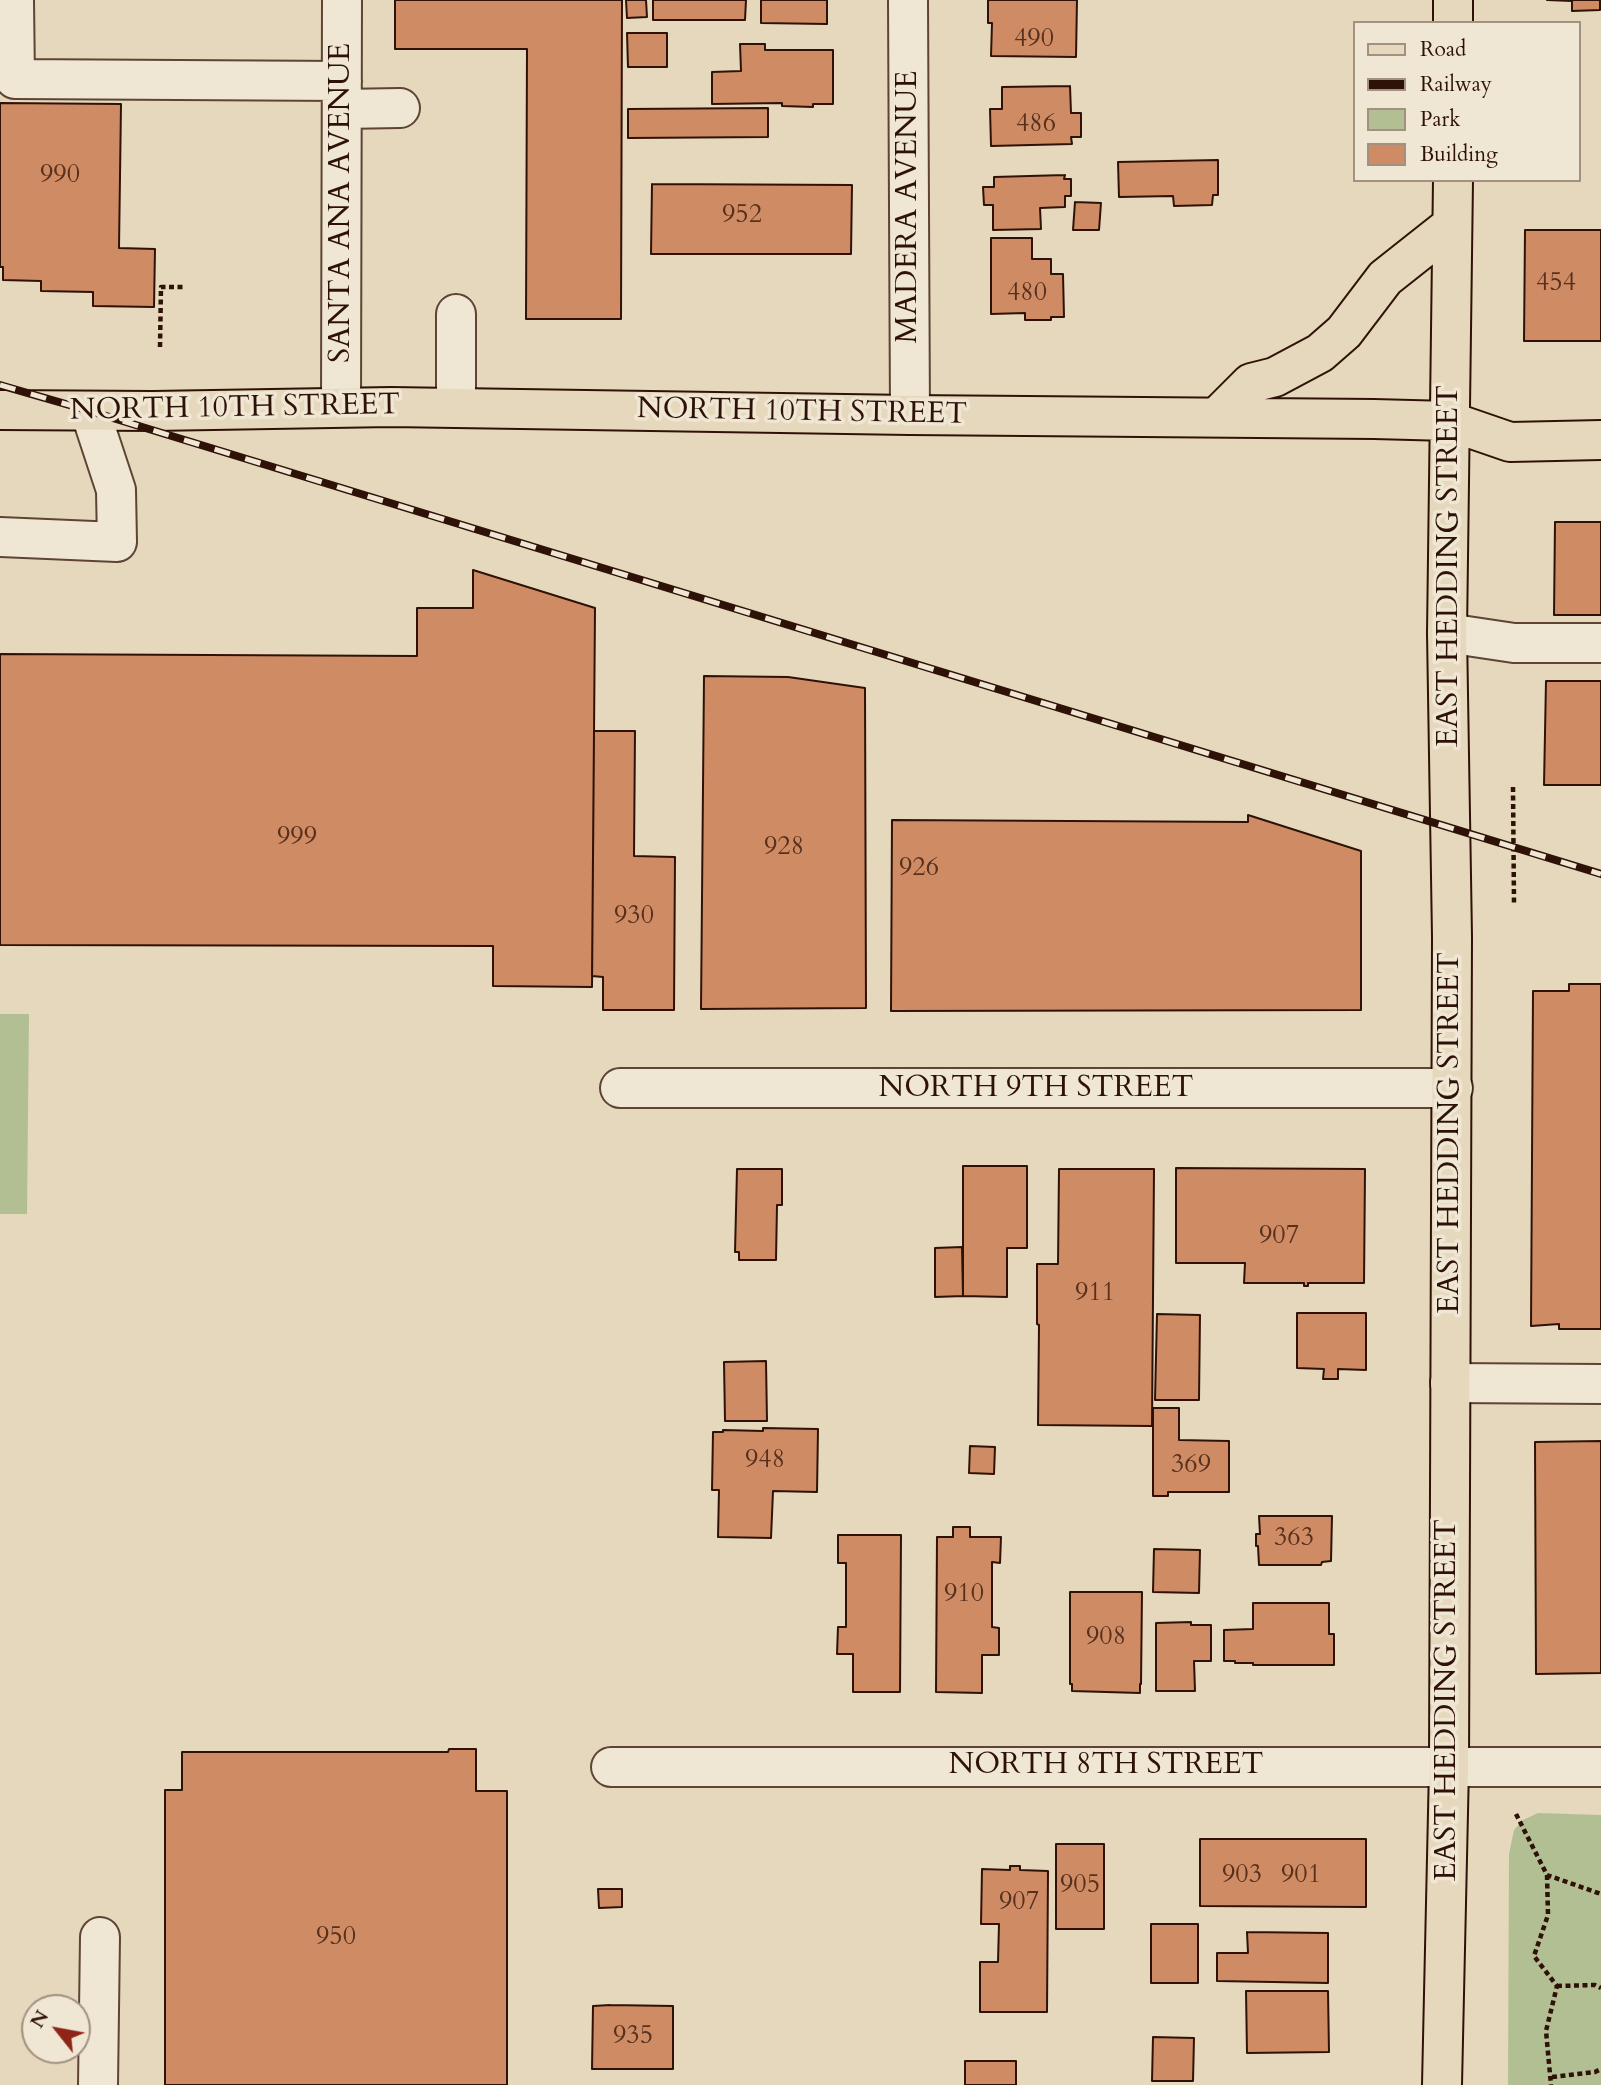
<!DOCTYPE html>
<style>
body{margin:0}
#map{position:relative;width:1601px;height:2085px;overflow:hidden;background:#e6d8bc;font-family:Cardo,serif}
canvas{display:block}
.legend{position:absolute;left:1353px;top:21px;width:228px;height:161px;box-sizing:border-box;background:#efe6d3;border:2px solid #a29181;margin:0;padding:9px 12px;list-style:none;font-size:21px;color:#2f1207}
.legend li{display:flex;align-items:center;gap:14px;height:35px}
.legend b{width:35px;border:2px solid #a29181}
.north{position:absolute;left:21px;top:1994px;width:70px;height:70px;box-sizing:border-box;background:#efe6d3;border:2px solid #a29181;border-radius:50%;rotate:301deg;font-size:19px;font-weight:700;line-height:28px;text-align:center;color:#2f1207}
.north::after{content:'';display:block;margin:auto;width:24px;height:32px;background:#8f2418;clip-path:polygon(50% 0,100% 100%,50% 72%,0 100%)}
</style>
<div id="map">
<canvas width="1601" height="2085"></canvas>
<ul class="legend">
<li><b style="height:9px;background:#e6d8bc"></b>Road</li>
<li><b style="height:9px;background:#2f1207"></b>Railway</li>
<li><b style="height:19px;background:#b2bf93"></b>Park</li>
<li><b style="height:19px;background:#cf8c64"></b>Building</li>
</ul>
<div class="north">N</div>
</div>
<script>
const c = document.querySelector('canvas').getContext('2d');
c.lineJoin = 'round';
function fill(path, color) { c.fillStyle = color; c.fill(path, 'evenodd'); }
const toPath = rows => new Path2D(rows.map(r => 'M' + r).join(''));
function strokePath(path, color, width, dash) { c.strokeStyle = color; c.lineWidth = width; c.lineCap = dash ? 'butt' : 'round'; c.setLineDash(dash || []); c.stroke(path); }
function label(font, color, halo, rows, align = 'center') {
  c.font = font + ' Cardo,serif'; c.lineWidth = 7; c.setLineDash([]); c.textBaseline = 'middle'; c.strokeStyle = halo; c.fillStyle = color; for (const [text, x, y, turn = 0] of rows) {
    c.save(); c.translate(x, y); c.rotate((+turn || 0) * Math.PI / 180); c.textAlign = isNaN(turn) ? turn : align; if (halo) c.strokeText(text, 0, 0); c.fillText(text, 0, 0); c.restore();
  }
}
fill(toPath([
 [0,1014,29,1014,27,1214,0,1214],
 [1538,1813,1601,1815,1601,2085,1508,2085,1509,1854,1514,1830,1523,1820]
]), '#b2bf93');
const building = toPath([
 [395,0,622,0,621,319,526,319,527,49,395,49,395,0],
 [626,0,646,0,647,17,627,18,626,0],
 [653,0,746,0,745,20,653,20,653,0],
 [761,0,827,0,827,24,761,23,761,0],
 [988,0,1077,0,1076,57,991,56,992,23,988,23,988,0],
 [1547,0,1600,0,1600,10,1572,11,1572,1,1547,0],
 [627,33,667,33,667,67,628,67,627,33],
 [740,44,765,44,765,50,833,50,833,104,813,104,813,107,782,106,782,103,712,104,712,72,741,71,740,44],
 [1070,86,1071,113,1081,113,1081,137,1071,137,1072,144,991,146,990,109,1002,109,1002,87,1070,86],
 [0,103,121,104,119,248,155,249,154,307,93,306,93,292,41,291,41,281,3,280,3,267,0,267,0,103],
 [768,108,768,137,628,138,628,109,768,108],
 [1218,160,1218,195,1213,195,1212,205,1174,206,1173,196,1119,197,1118,162,1218,160],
 [1065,175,1064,179,1071,179,1071,196,1065,196,1065,207,1040,208,1041,229,993,230,993,205,984,205,983,187,994,187,994,177,1065,175],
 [652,184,852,185,851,254,651,254,652,184],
 [1075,202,1101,203,1099,230,1073,230,1075,202],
 [1525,230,1601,230,1601,341,1524,341,1525,230],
 [991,238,1032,238,1032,259,1051,259,1051,274,1063,274,1064,317,1051,317,1051,320,1025,320,1025,313,991,314,991,238],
 [1555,522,1601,522,1601,615,1554,615,1555,522],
 [473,570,595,608,592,987,493,986,493,946,0,945,0,654,417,656,417,608,473,608,473,570],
 [704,676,788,677,865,688,866,1008,701,1009,704,676],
 [1546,681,1601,681,1601,785,1544,785,1546,681],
 [594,731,635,731,634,856,675,857,674,1010,603,1010,603,977,592,976,594,731],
 [1248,815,1361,851,1361,1010,891,1011,892,820,1248,822,1248,815],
 [1569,984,1601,984,1601,1329,1559,1329,1559,1324,1531,1326,1533,991,1569,991,1569,984],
 [963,1166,1027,1166,1027,1248,1007,1248,1007,1297,963,1296,963,1166],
 [1176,1168,1365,1169,1364,1283,1308,1283,1308,1286,1304,1286,1304,1283,1244,1283,1245,1263,1176,1263,1176,1168],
 [737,1169,782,1169,782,1205,777,1205,776,1260,739,1260,739,1252,735,1252,737,1169],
 [1059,1169,1154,1169,1152,1426,1038,1425,1039,1325,1037,1324,1037,1264,1058,1264,1059,1169],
 [962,1247,963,1296,935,1297,935,1248,962,1247],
 [1297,1313,1366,1313,1366,1370,1338,1369,1338,1379,1323,1379,1324,1369,1297,1368,1297,1313],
 [1157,1314,1200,1315,1199,1400,1155,1400,1157,1314],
 [766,1361,767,1421,725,1421,724,1362,766,1361],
 [1153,1408,1179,1408,1179,1440,1229,1441,1229,1492,1168,1492,1168,1496,1153,1496,1153,1408],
 [763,1428,818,1429,817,1492,773,1491,771,1538,718,1537,719,1490,712,1490,713,1432,723,1432,723,1430,763,1431,763,1428],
 [1601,1441,1601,1673,1536,1674,1535,1442,1601,1441],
 [970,1446,995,1447,994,1474,969,1473,970,1446],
 [1259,1516,1332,1516,1331,1561,1322,1562,1321,1565,1259,1565,1258,1546,1256,1546,1256,1534,1260,1534,1259,1516],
 [953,1527,970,1527,970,1537,1001,1537,1000,1563,992,1562,992,1627,999,1628,999,1655,982,1655,982,1693,936,1692,937,1537,953,1537,953,1527],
 [838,1535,901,1535,900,1692,853,1692,853,1654,837,1654,838,1627,846,1627,846,1563,838,1563,838,1535],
 [1154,1549,1200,1550,1199,1593,1153,1592,1154,1549],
 [1070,1592,1142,1592,1141,1684,1140,1684,1140,1693,1072,1691,1072,1684,1070,1684,1070,1592],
 [1253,1603,1329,1603,1329,1634,1334,1634,1334,1665,1253,1665,1253,1663,1235,1663,1235,1661,1224,1661,1224,1630,1253,1629,1253,1603],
 [1191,1622,1191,1625,1211,1625,1211,1661,1194,1661,1195,1691,1156,1691,1156,1623,1191,1622],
 [449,1749,476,1749,476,1791,507,1791,507,2085,165,2085,165,1790,182,1790,182,1752,448,1752,449,1749],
 [1200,1839,1366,1839,1366,1907,1200,1906,1200,1839],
 [1056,1844,1104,1844,1104,1929,1056,1929,1056,1844],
 [1010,1866,1020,1866,1020,1870,1048,1871,1047,2012,980,2012,980,1962,998,1962,999,1924,981,1924,982,1869,1010,1870,1010,1866],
 [598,1889,622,1889,622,1907,599,1908,598,1889],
 [1151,1924,1198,1924,1198,1983,1151,1983,1151,1924],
 [1247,1932,1328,1933,1328,1983,1217,1981,1217,1953,1248,1953,1247,1932],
 [1246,1991,1328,1991,1329,2052,1247,2053,1246,1991],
 [610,2005,673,2006,673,2069,592,2069,593,2006,610,2005],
 [1153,2037,1194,2038,1193,2081,1152,2081,1153,2037],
 [965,2061,1016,2061,1016,2085,965,2085,965,2061]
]);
fill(building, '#cf8c64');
strokePath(building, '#2f1207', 2);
const minor = toPath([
 [14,0,15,79,342,81],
 [908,0,910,415],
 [342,109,400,108],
 [341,407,342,0],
 [456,407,456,314],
 [0,537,117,542,116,490,90,411],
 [1447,633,1514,643,1601,643],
 [620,1088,1453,1088],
 [1450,1383,1601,1384],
 [611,1767,1601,1767],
 [98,2085,100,1937]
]);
const major = toPath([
 [1453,23,1453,0],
 [0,410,153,411,391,407,910,415,1374,419,1449,421,1510,442,1601,440],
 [1218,416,1251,383,1275,377,1320,353,1344,332,1385,278,1452,225],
 [1442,2085,1449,1767,1452,937,1447,633,1453,180]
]);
strokePath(minor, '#5d4434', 42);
strokePath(major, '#2f1207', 42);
strokePath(toPath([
 [160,347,161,287,183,287],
 [1513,787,1514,903],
 [1516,1814,1547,1875,1601,1894],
 [1547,1875,1548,1915,1534,1956,1557,1986,1546,2031,1551,2085],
 [1557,1986,1595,1985,1601,1988],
 [1552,2077,1595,2072,1601,2069]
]), '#2f1207', 4.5, [5, 3.5]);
strokePath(minor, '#efe6d3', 38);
strokePath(major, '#e6d8bc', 38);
const rail = toPath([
 [0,385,90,411,1601,874]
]);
strokePath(rail, '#2f1207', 8);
strokePath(rail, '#efe6d3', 5, [16]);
label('26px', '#57301e', null, [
 ["490",1034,40],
 ["486",1036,125],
 ["990",60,176],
 ["952",742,216],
 ["454",1556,284],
 ["480",1027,294],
 ["999",297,838],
 ["928",784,848],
 ["926",919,869],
 ["930",634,917],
 ["907",1279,1237],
 ["911",1095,1294],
 ["948",765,1461],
 ["369",1191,1466],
 ["363",1294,1539],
 ["910",964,1595],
 ["908",1106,1638],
 ["903",1242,1876],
 ["901",1301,1876],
 ["905",1080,1886],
 ["907",1019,1903],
 ["950",336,1938],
 ["935",633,2037]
]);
label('30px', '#2f1207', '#efe6d3', [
 ["SANTA ANA AVENUE",342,203,-90],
 ["MADERA AVENUE",909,207,-90],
 ["NORTH 10TH STREET",235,409,-1],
 ["NORTH 10TH STREET",802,413,1],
 ["EAST HEDDING STREET",1450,566,-90],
 ["NORTH 9TH STREET",1036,1089],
 ["EAST HEDDING STREET",1451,1133,-90],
 ["EAST HEDDING STREET",1448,1700,-90],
 ["NORTH 8TH STREET",1106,1766]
]);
</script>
